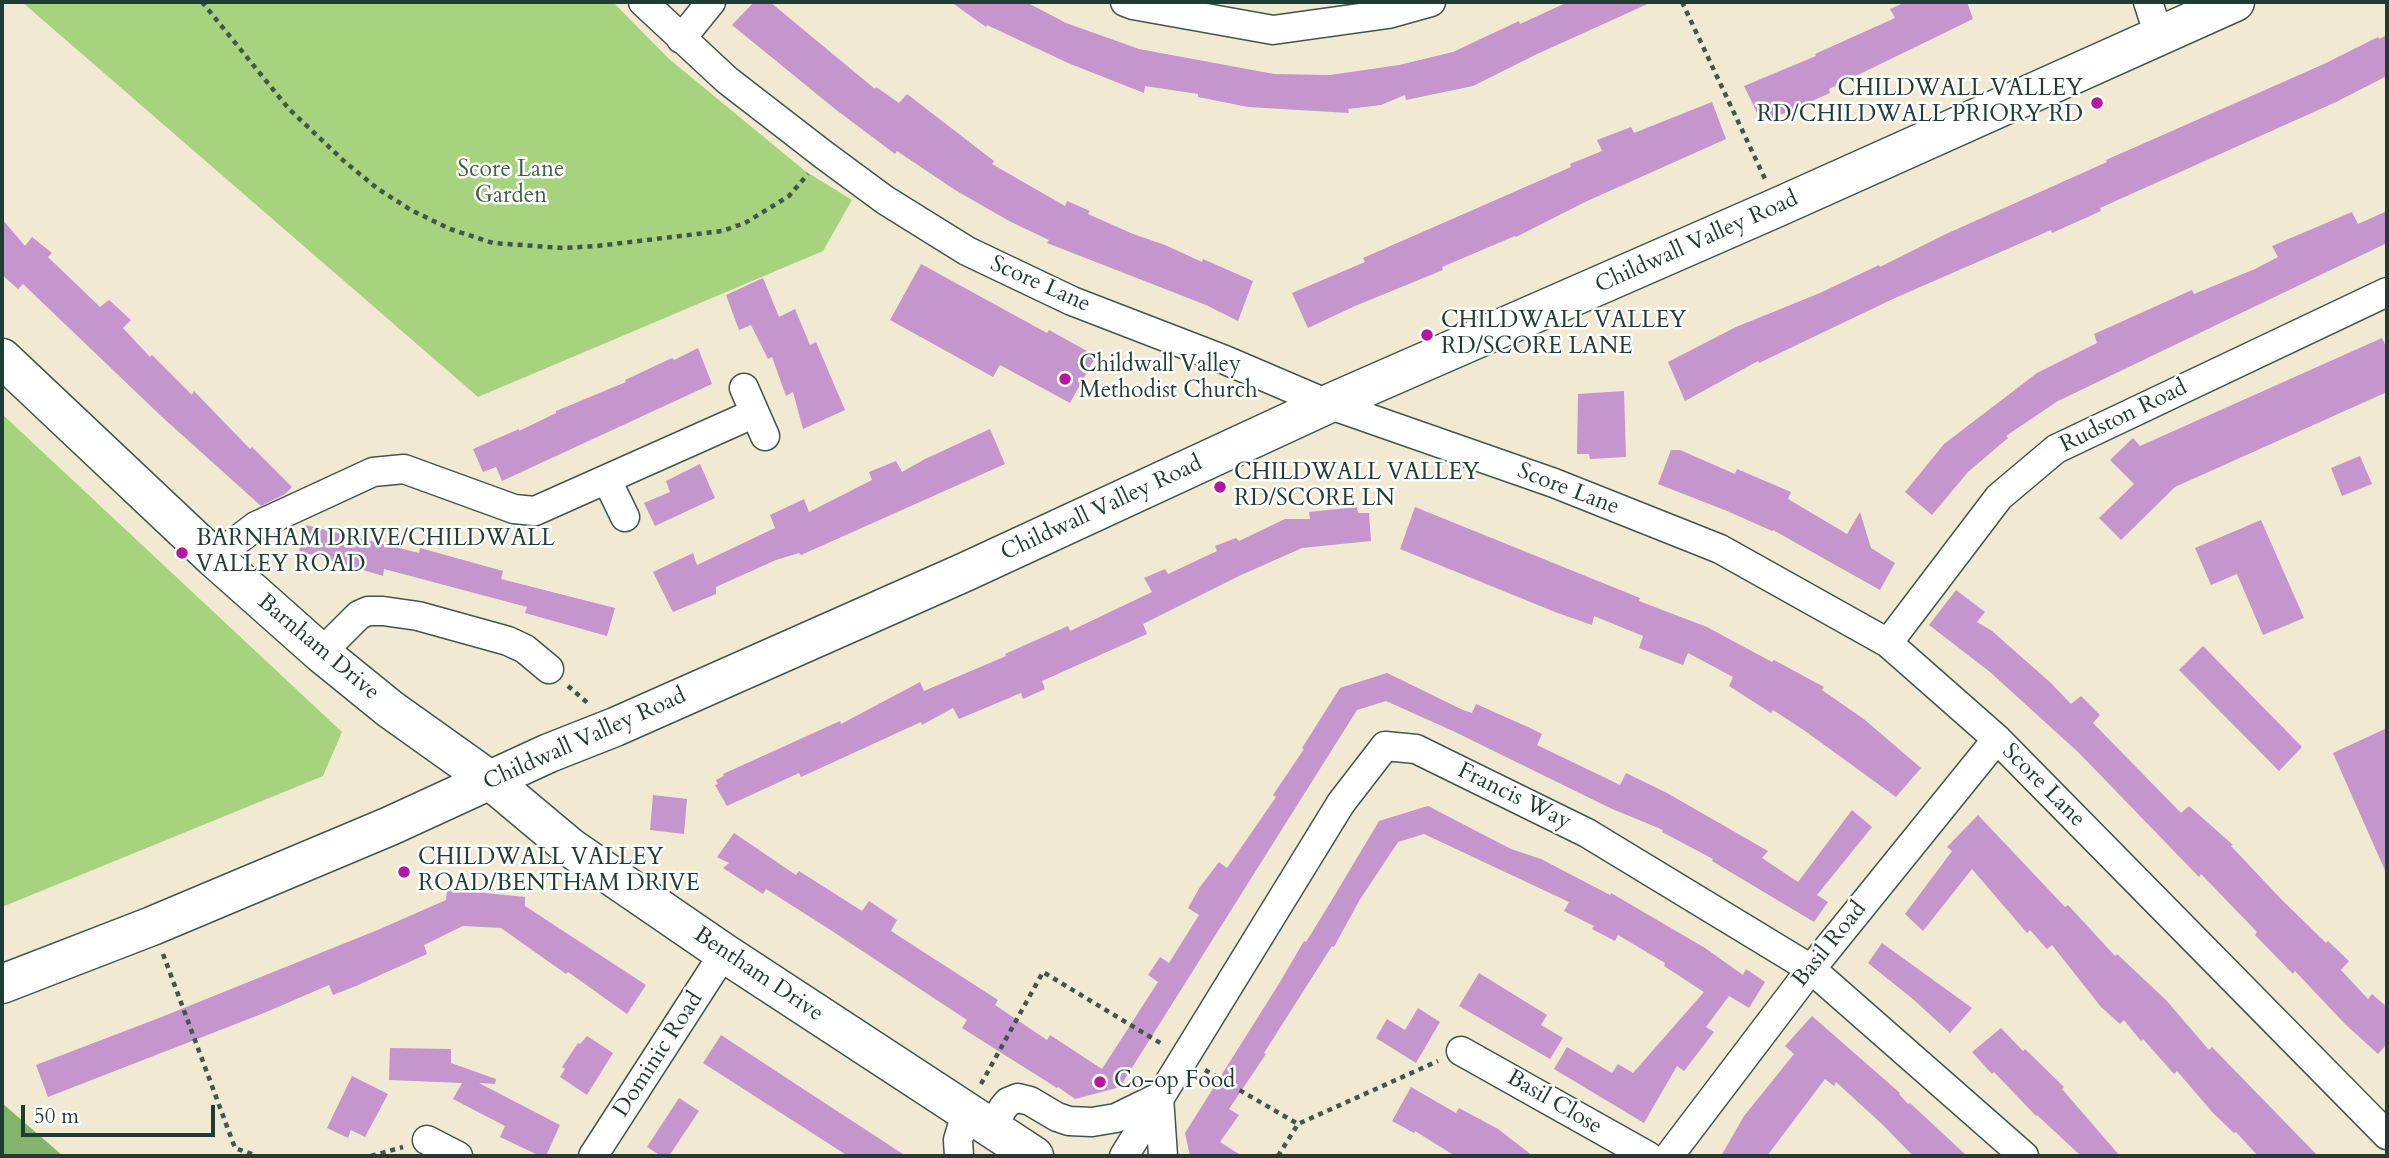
<!DOCTYPE html>
<style>
body{margin:0}
#map{position:relative;width:2389px;height:1158px;overflow:hidden;background:#f2e9d2;font-family:Cardo,serif}
canvas{display:block}
.frame{position:absolute;inset:0;border:4px solid #1f3d34;pointer-events:none}
.scale{position:absolute;left:21px;top:1105px;width:194px;height:32px;box-sizing:border-box;border:4px solid #1f3d34;border-top:0;padding-left:9px;font-size:21px;line-height:24px;white-space:nowrap;color:#1f3d34;-webkit-text-stroke:5px #fff;paint-order:stroke}
</style>
<div id="map">
<canvas width="2389" height="1158"></canvas>
<div class="frame"></div>
<div class="scale">50 m</div>
</div>
<script>
const c = document.querySelector('canvas').getContext('2d');
c.lineJoin = 'round';
function fill(path, color) { c.fillStyle = color; c.fill(path, 'evenodd'); }
const toPath = rows => new Path2D(rows.map(r => 'M' + r).join(''));
function strokePath(path, color, width, dash) { c.strokeStyle = color; c.lineWidth = width; c.lineCap = dash ? 'butt' : 'round'; c.setLineDash(dash || []); c.stroke(path); }
function label(font, color, halo, rows, align = 'center') {
  c.font = font + ' Cardo,serif'; c.lineWidth = 5; c.setLineDash([]); c.textBaseline = 'middle'; c.strokeStyle = halo; c.fillStyle = color; for (const [text, x, y, turn = 0] of rows) {
    c.save(); c.translate(x, y); c.rotate((+turn || 0) * Math.PI / 180); c.textAlign = isNaN(turn) ? turn : align; if (halo) c.strokeText(text, 0, 0); c.fillText(text, 0, 0); c.restore();
  }
}
fill(toPath([
 [22,2,613,2,668,58,805,171,852,200,823,251,478,397],
 [2,414,342,732,323,776,2,907]
]), '#a7d27e');
fill(toPath([
 [2,1103,63,1156,2,1156]
]), '#85b46d');
fill(toPath([
 [754,2,770,2,875,89,876,87,899,103,907,94,994,161,992,164,1065,206,1067,201,1090,211,1088,214,1133,234,1165,245,1202,262,1203,259,1253,281,1238,321,1206,305,1047,243,1049,240,1011,222,955,190,897,151,895,154,835,109,732,25],
 [951,2,1026,2,1066,23,1139,49,1274,74,1330,75,1399,65,1453,52,1519,21,1520,24,1568,2,1652,2,1535,55,1473,86,1406,100,1405,95,1381,105,1348,109,1349,113,1248,107,1198,97,1198,94,1145,86,1144,93,1068,63,987,25,986,27],
 [1906,2,1967,2,1973,19,1829,89,1830,93,1762,123,1744,86,1816,56,1815,54,1895,18,1890,9],
 [2387,35,2387,76,2336,102,2100,208,2101,211,2052,233,2051,230,1895,298,1759,363,1758,361,1685,401,1668,362,1736,327,1820,293,1879,265,1880,267,1946,234,2107,162,2106,160,2324,64,2378,37,2379,39],
 [1712,102,1726,139,1585,202,1516,237,1515,236,1442,267,1443,270,1355,306,1308,328,1292,293,1365,262,1363,258,1571,167,1570,164,1602,151,1597,140,1631,127,1634,133],
 [2387,211,2387,243,2058,401,2006,436,2008,438,1968,472,1932,515,1905,492,1944,444,2037,373,2097,343,2094,334,2192,290,2194,294,2255,269,2278,257,2272,246,2352,212,2358,224],
 [2,219,25,246,32,237,52,253,48,257,100,307,109,300,131,320,123,328,150,357,152,355,192,395,194,391,250,449,252,447,292,487,285,494,261,506,161,416,23,284,18,289,2,275],
 [921,264,1047,333,1049,330,1096,356,1070,403,1000,365,993,377,890,320],
 [763,278,779,317,795,309,810,345,816,342,845,410,803,429,793,392,786,396,772,357,768,359,751,325,739,330,726,295],
 [2382,338,2387,349,2387,392,2175,487,2121,540,2099,518,2134,484,2110,460,2133,438,2140,446],
 [698,348,712,384,502,481,496,467,483,472,473,449,519,429,519,431,556,413,556,411,626,382,625,380,672,358,674,360],
 [1624,391,1626,457,1590,459,1589,454,1577,454,1578,394],
 [990,429,1005,464,801,555,799,553,776,560,716,587,716,594,673,612,653,572,693,553,697,565,775,528,770,515,804,499,809,512,872,480,869,472,896,461,902,472,925,459],
 [1671,450,1680,450,1735,474,1737,469,1791,492,1788,499,1847,534,1860,512,1871,548,1895,563,1880,590,1773,530,1772,531,1727,511,1658,484],
 [2360,456,2372,484,2342,496,2331,468],
 [700,464,715,498,655,526,644,503,670,492,666,481],
 [1357,507,1358,513,1369,513,1371,541,1302,548,1239,576,1143,624,1147,634,1042,681,1045,689,1023,699,1021,693,959,719,953,708,922,725,921,722,801,777,799,773,727,806,715,785,718,784,716,780,724,776,723,774,840,721,841,724,920,682,924,691,1006,656,1005,654,1068,626,1070,631,1152,592,1144,578,1165,569,1168,574,1217,551,1215,546,1236,538,1239,541,1285,519,1310,519,1309,512],
 [1415,507,1640,598,1639,601,1707,627,1772,662,1774,660,1824,687,1822,690,1865,720,1921,768,1896,797,1805,731,1773,710,1771,713,1729,686,1733,677,1688,653,1683,665,1639,648,1643,636,1594,616,1592,625,1555,612,1400,549],
 [2261,520,2304,618,2263,635,2237,574,2211,585,2195,548],
 [306,525,419,553,420,548,503,571,501,579,615,608,607,636,525,613,527,607,384,569,383,576,299,551],
 [1956,590,1985,612,1977,622,1992,631,2051,683,2071,704,2081,696,2100,715,2093,723,2181,813,2189,806,2233,845,2231,846,2281,899,2326,943,2328,941,2349,961,2341,970,2368,999,2372,994,2387,1007,2387,1044,2378,1054,2345,1024,2295,971,2293,974,2255,935,2257,932,2201,874,2199,877,2079,753,1990,672,1929,625],
 [2203,646,2302,747,2279,771,2179,670],
 [1387,673,1463,710,1472,713,1476,704,1528,727,1542,734,1537,745,1620,785,1626,773,1667,793,1768,851,1762,858,1798,882,1852,810,1872,827,1817,895,1828,902,1814,922,1712,861,1713,859,1662,832,1663,830,1610,808,1453,731,1386,701,1357,710,1123,1082,1128,1085,1075,1099,1058,1087,1057,1088,962,1028,967,1020,829,929,766,889,763,894,723,868,729,863,717,857,734,833,796,875,799,871,862,911,869,901,897,920,891,931,998,1000,995,1005,1047,1040,1050,1035,1102,1069,1158,982,1148,975,1160,957,1169,963,1199,915,1188,908,1200,887,1219,862,1227,868,1276,797,1273,795,1304,749,1302,748,1340,688],
 [2387,728,2387,875,2333,753],
 [653,795,687,799,684,834,650,830],
 [1428,806,1511,849,1541,859,1610,895,1611,893,1705,948,1743,975,1746,969,1765,982,1749,1008,1729,996,1706,1027,1714,1032,1684,1071,1677,1066,1644,1123,1554,1069,1567,1047,1612,1073,1618,1064,1633,1073,1704,992,1664,966,1665,963,1618,935,1615,941,1592,929,1594,926,1564,911,1569,902,1424,834,1398,842,1359,901,1334,947,1332,946,1264,1053,1266,1054,1229,1109,1239,1115,1220,1142,1242,1156,1190,1156,1185,1133,1280,982,1304,941,1306,942,1330,903,1379,821],
 [1978,815,2065,907,2068,905,2115,956,2117,954,2166,1000,2209,1050,2212,1047,2318,1156,2258,1156,2236,1132,2234,1133,2213,1113,2177,1071,2174,1074,2143,1039,2141,1041,2124,1020,2120,1024,2101,1007,2052,945,2047,949,2030,930,2027,933,1972,869,1923,931,1905,914,1952,851,1947,847],
 [447,889,525,897,525,906,646,985,627,1014,568,972,566,974,501,928,463,926,424,945,427,954,356,986,333,995,329,985,264,1013,48,1097,36,1065,159,1018,380,929,446,900],
 [1882,943,1972,1008,1950,1033,1914,1000,1868,963],
 [1479,973,1547,1015,1541,1025,1563,1038,1550,1059,1459,1006],
 [1418,1008,1440,1022,1416,1063,1376,1038,1387,1019,1405,1030],
 [1812,1016,1900,1093,1899,1094,1908,1104,1910,1103,1967,1156,1913,1156,1883,1125,1836,1082,1834,1086,1825,1079,1767,1156,1721,1156,1744,1116,1794,1054,1785,1046],
 [2001,1028,2023,1051,2025,1049,2064,1087,2062,1089,2120,1156,2081,1156,2037,1115,2036,1116,1994,1072,1992,1074,1972,1052],
 [721,1035,788,1079,906,1156,848,1156,703,1063],
 [587,1036,613,1053,587,1095,560,1077,565,1069,562,1067,578,1043,580,1044],
 [390,1048,451,1049,451,1063,496,1079,495,1084,479,1083,560,1125,546,1156,540,1156,500,1137,505,1126,453,1099,462,1083,389,1080],
 [352,1076,388,1094,365,1137,351,1130,348,1138,327,1128],
 [1411,1087,1456,1113,1459,1108,1498,1129,1533,1156,1455,1156,1415,1131,1414,1133,1392,1121],
 [679,1098,699,1111,669,1156,661,1156,647,1147]
]), '#c595cd');
const street = toPath([
 [643,2,727,80,824,155,885,200,967,251,1072,301,1225,360,1328,404,1554,483,1720,549,1888,643,1997,739,2387,1135],
 [1125,2,1133,5,1273,30,1388,14,1431,2],
 [2148,2,2159,36],
 [681,39,711,2],
 [744,388,765,436],
 [607,480,625,517],
 [214,558,256,526,373,472,404,469,514,509,535,511,755,413],
 [1888,643,1999,497,2056,449,2387,292],
 [321,653,359,615,368,611,383,611,418,616,508,641,525,649,549,669],
 [1461,1051,1648,1156],
 [991,1129,1003,1108,1008,1102,1018,1098,1030,1101,1057,1117,1069,1121,1092,1122,1116,1118,1159,1097,1163,1156],
 [427,1140,458,1156],
 [593,1156,724,953],
 [959,1156,958,1140,966,1113],
 [1124,1156,1341,803,1385,746,1416,749,1587,833,1811,969,2024,1156],
 [1669,1156,1811,969,1997,739]
]);
const secondary = toPath([
 [2,358,214,558,321,653,390,709,491,781,571,848,724,953,1034,1156],
 [2,984,152,926,390,826,549,753,615,727,965,572,1328,404,1778,207,2235,2]
]);
strokePath(street, '#3f574c', 31);
strokePath(secondary, '#3f574c', 41);
strokePath(toPath([
 [202,2,289,109,345,162,378,189,411,210,450,229,493,243,563,248,597,246,722,231,745,223,789,196,808,174],
 [1682,2,1766,181],
 [568,686,590,705],
 [163,954,235,1148,257,1156],
 [1205,1070,1298,1124],
 [981,1084,1043,972,1162,1044],
 [371,1156,403,1147],
 [1278,1156,1298,1124,1438,1061]
]), '#3f574c', 4.5, [5, 5]);
strokePath(street, '#fff', 28);
strokePath(secondary, '#fff', 38);
for (const [x, y, r, color] of [
 [2097,103,7,"#b5179e"],
 [1427,335,7,"#b5179e"],
 [1065,379,7,"#b5179e"],
 [1220,487,7,"#b5179e"],
 [182,553,7,"#b5179e"],
 [404,872,7,"#b5179e"],
 [1100,1082,7,"#b5179e"]
]) { const dot = new Path2D(); dot.arc(x, y, r, 0, 2 * Math.PI); c.fillStyle = color; c.fill(dot); strokePath(dot, '#fff', 2.5); }
label('23px', '#1f3d34', '#fff', [
 ["CHILDWALL VALLEY",2083,90,"right"],
 ["RD/CHILDWALL PRIORY RD",2083,116,"right"],
 ["CHILDWALL VALLEY",1441,322],
 ["RD/SCORE LANE",1441,348],
 ["Childwall Valley",1079,366],
 ["Methodist Church",1079,392],
 ["CHILDWALL VALLEY",1234,474],
 ["RD/SCORE LN",1234,500],
 ["BARNHAM DRIVE/CHILDWALL",196,540],
 ["VALLEY ROAD",196,566],
 ["CHILDWALL VALLEY",418,859],
 ["ROAD/BENTHAM DRIVE",418,885],
 ["Co-op Food",1114,1082]
], 'left');
label('23px', '#416246', '#fff', [
 ["Score Lane",511,171],
 ["Garden",511,197]
]);
label('23px', '#1f3d34', '#fff', [
 ["Childwall Valley Road",1697,243,-24],
 ["Score Lane",1040,285,24],
 ["Rudston Road",2124,417,-26],
 ["Score Lane",1568,490,21],
 ["Childwall Valley Road",1102,509,-25],
 ["Barnham Drive",318,648,40],
 ["Childwall Valley Road",585,740,-24],
 ["Score Lane",2043,786,45],
 ["Francis Way",1514,797,26],
 ["Basil Road",1830,945,-51],
 ["Bentham Drive",758,975,34],
 ["Dominic Road",659,1055,-57],
 ["Basil Close",1554,1103,30]
]);
</script>
